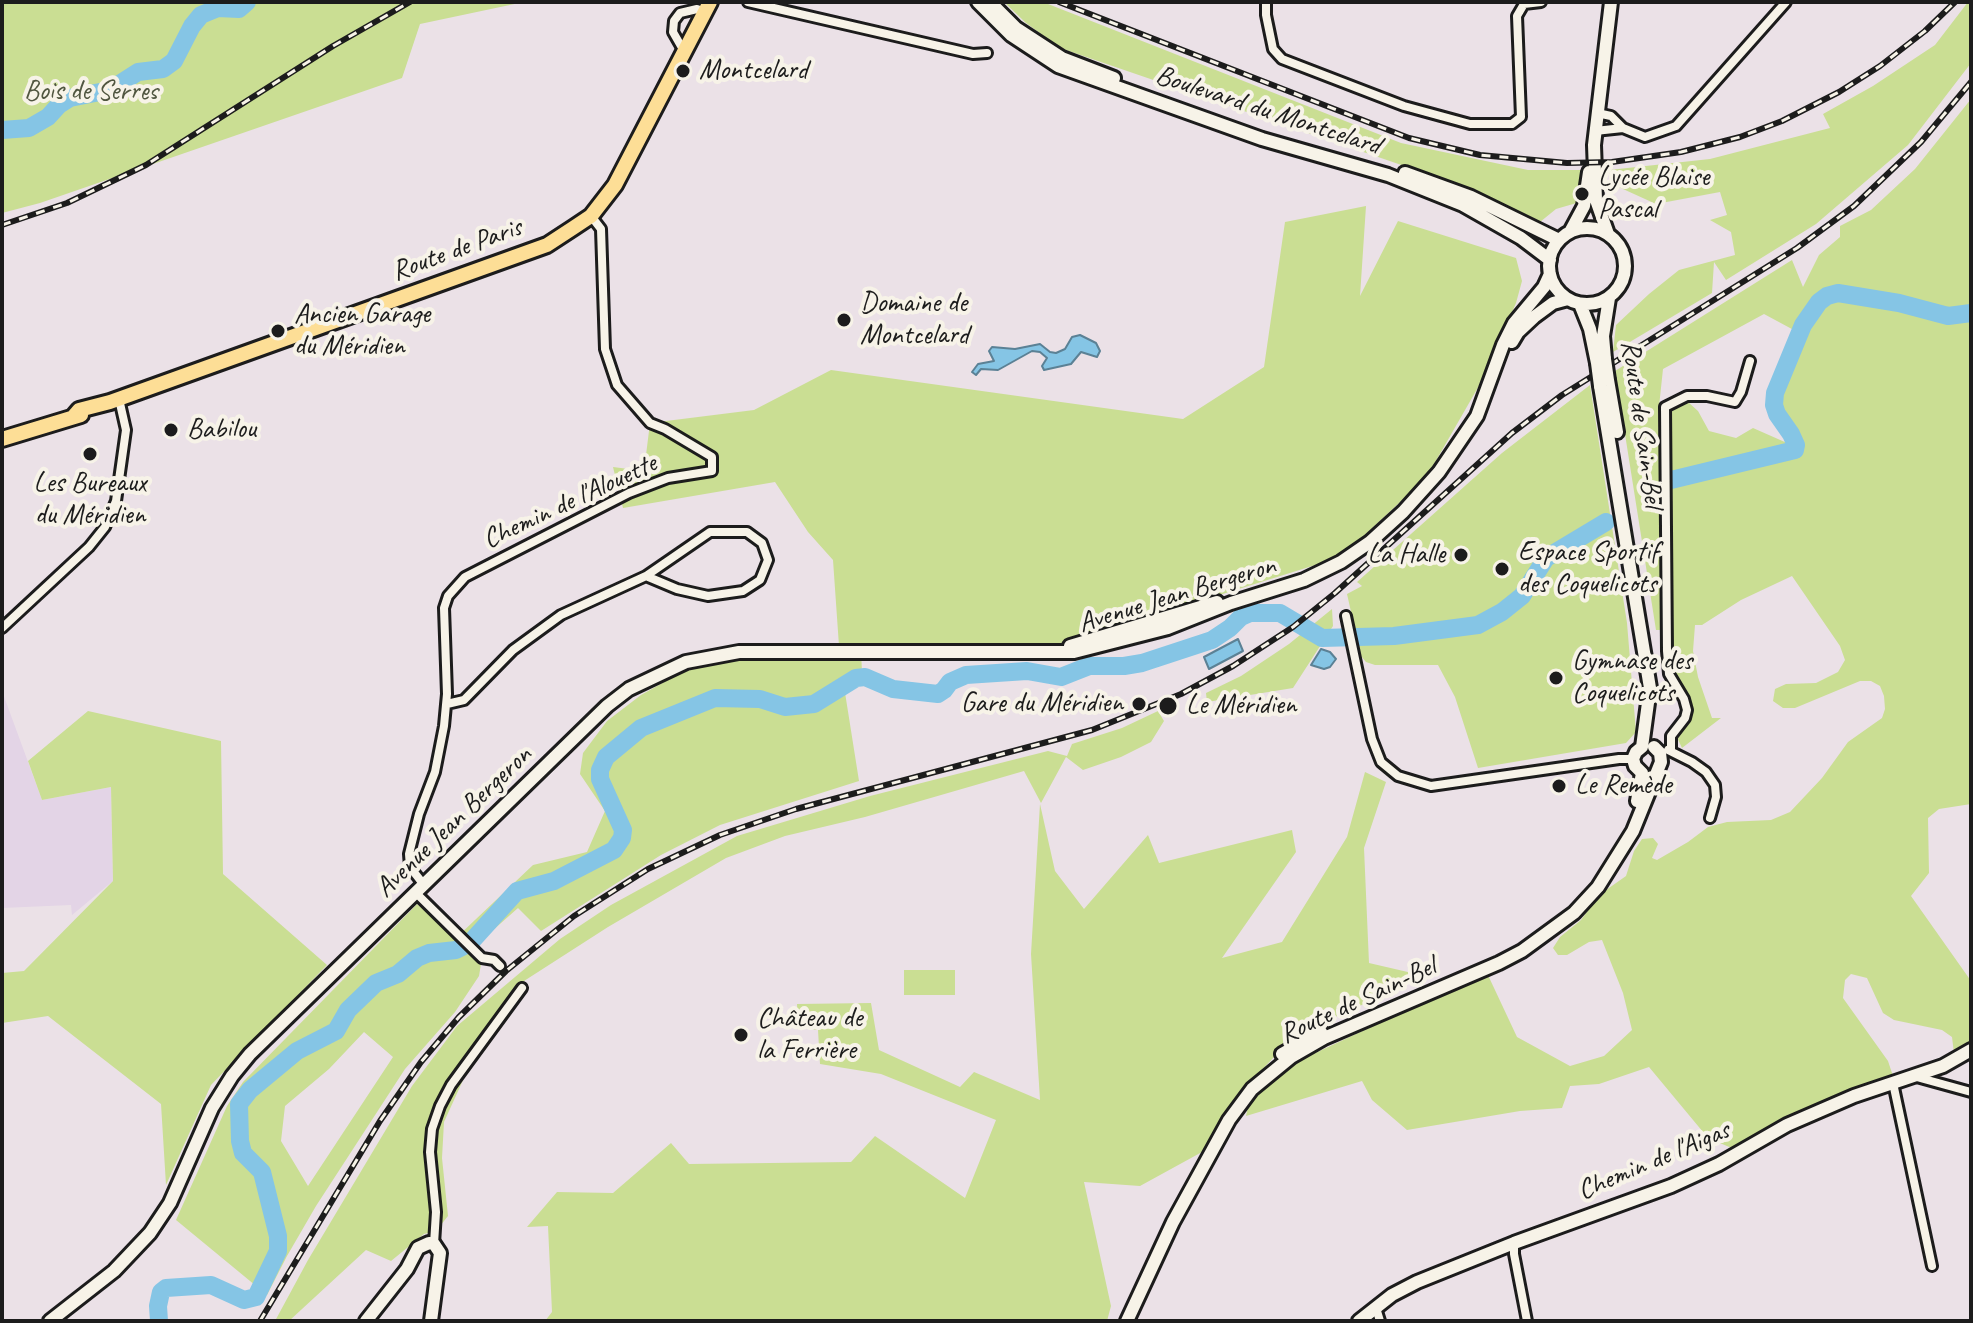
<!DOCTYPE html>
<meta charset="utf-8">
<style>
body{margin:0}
#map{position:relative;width:1973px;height:1323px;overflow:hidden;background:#ebe1e7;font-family:Caveat,sans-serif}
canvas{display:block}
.frame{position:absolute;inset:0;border:4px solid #1c1c1c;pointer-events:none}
</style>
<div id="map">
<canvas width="1973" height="1323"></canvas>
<div class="frame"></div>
</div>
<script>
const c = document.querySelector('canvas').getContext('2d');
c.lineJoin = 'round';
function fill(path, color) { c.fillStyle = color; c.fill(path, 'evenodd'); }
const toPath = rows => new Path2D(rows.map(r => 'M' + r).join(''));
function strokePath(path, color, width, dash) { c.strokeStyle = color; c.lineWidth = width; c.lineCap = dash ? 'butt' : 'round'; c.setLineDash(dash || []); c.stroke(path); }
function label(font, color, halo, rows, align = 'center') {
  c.font = font + ' Caveat,sans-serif'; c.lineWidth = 8; c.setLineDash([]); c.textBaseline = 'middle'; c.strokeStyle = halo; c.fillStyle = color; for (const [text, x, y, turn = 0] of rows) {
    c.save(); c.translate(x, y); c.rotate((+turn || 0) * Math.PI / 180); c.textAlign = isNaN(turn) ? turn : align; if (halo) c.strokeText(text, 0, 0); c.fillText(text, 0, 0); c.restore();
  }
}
fill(toPath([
 [2,691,42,800,111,787,113,881,72,915,71,905,2,908]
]), '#e3d4e6');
fill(toPath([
 [2,2,524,2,420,24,402,78,40,203,2,213],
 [1004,2,1043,2,1401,143,1528,170,1581,170,1580,202,1556,209,1540,222,1451,182,1060,48,1026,23],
 [1968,2,1971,2,1971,63,1908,145,1816,224,1726,280,1714,262,1712,293,1613,352,1616,325,1649,294,1679,270,1735,255,1731,232,1710,220,1727,215,1720,192,1656,204,1612,184,1609,170,1710,159,1830,128,1823,114,1873,86,1935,45],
 [1971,99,1971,804,1939,809,1928,818,1929,873,1911,896,1971,981,1971,1043,1954,1053,1952,1037,1942,1030,1894,1020,1883,1013,1867,978,1851,974,1845,980,1843,998,1888,1061,1893,1076,1790,1116,1734,1149,1708,1138,1649,1067,1599,1084,1570,1086,1562,1108,1520,1111,1407,1130,1372,1100,1362,1081,1246,1116,1252,1089,1298,1061,1487,973,1517,1037,1570,1066,1604,1056,1632,1030,1623,993,1602,940,1589,942,1567,955,1558,955,1553,948,1560,937,1581,920,1599,895,1626,876,1634,851,1642,839,1653,838,1658,844,1652,858,1657,860,1688,842,1708,827,1727,822,1771,820,1790,812,1822,778,1848,742,1882,718,1885,709,1884,696,1880,686,1871,681,1860,681,1795,708,1783,708,1773,701,1775,689,1786,684,1816,683,1838,672,1845,660,1840,646,1792,576,1741,600,1702,625,1695,625,1693,651,1698,677,1712,718,1721,718,1682,748,1674,731,1687,710,1669,674,1666,630,1656,630,1615,371,1792,260,1803,287,1819,255,1840,237,1840,226,1871,210,1915,169],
 [1764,314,1803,335,1778,396,1777,405,1798,441,1797,450,1790,454,1787,443,1753,428,1736,438,1709,431,1698,411,1688,402,1658,416,1663,369],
 [1366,206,1360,296,1398,221,1516,258,1522,281,1516,303,1484,377,1426,478,1341,557,1066,643,839,646,833,560,808,532,775,482,623,508,613,467,644,471,650,423,754,410,831,370,1183,419,1264,367,1285,222],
 [1590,385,1627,623,1636,732,1626,743,1478,768,1455,697,1438,665,1375,665,1366,662,1361,656,1347,594,1362,586,1357,582,1502,453],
 [1332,609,1333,626,1293,688,1207,702,1206,693,1241,676,1289,644],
 [861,651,862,672,843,680,859,781,720,825,661,855,541,931,518,908,474,947,482,958,479,976,455,1012,405,1069,316,1206,287,1256,267,1295,176,1220,227,1106,243,1082,417,904,456,938,533,865,587,852,605,811,580,774,583,753,607,721,641,695,682,672,739,652],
 [364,1032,393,1057,308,1186,281,1141,285,1106,329,1069],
 [88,711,221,741,223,874,327,965,211,1085,166,1185,161,1104,48,1016,2,1023,2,973,24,971,113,881,111,787,42,800,28,761],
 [1158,711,1164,721,1151,742,1121,757,1083,770,1066,757,1041,803,1024,771,865,817,785,836,726,858,608,927,524,981,506,1021,464,1078,444,1122,442,1158,448,1216,436,1231,424,1234,391,1261,366,1250,289,1321,275,1321,308,1260,412,1086,457,1026,560,939,611,905,737,836,870,796,1048,751,1067,756,1072,744,1122,728],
 [1365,772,1386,782,1364,848,1369,963,1425,976,1294,1036,1238,1095,1202,1152,1140,1186,1084,1182,1111,1306,1107,1321,545,1321,552,1312,548,1226,527,1227,557,1192,613,1193,671,1143,689,1164,851,1162,875,1136,965,1198,996,1120,881,1074,820,1064,818,1030,798,1027,797,1004,871,1003,879,1050,960,1087,974,1072,1040,1100,1031,954,1040,804,1055,871,1084,909,1148,835,1159,863,1292,830,1296,852,1222,958,1282,942,1347,837],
 [904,970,955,970,955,995,904,995]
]), '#cade93');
const water = toPath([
 [1080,335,1096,343,1100,351,1097,357,1081,352,1071,364,1044,370,1042,366,1047,358,1040,352,1032,351,998,370,981,369,976,375,972,372,978,364,994,361,989,351,992,347,1015,349,1040,344,1050,352,1056,353,1065,349,1072,337,1080,335],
 [1238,639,1243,651,1209,669,1204,657,1238,639],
 [1321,649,1330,652,1336,659,1330,667,1324,669,1311,665,1321,649]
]);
fill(water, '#85c5e5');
strokePath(water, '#5b8195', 2);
strokePath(toPath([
 [2,130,29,128,48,117,59,105,70,98,110,90,138,72,163,69,174,61,192,26,201,15,218,8,239,9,247,2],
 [1671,480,1795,450,1796,445,1791,434,1777,414,1774,405,1775,393,1803,325,1819,302,1827,296,1838,293,1899,303,1948,316,1971,313],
 [159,1321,158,1306,161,1292,166,1288,211,1285,244,1300,256,1297,278,1251,278,1236,262,1172,243,1153,240,1141,239,1104,250,1090,297,1051,336,1031,348,1010,376,983,398,974,417,958,429,953,456,950,470,943,517,891,554,881,614,850,622,838,623,830,600,779,600,770,606,757,641,728,715,698,760,699,785,707,814,704,856,678,865,677,893,689,938,694,944,690,950,682,966,675,1027,671,1061,677,1089,666,1124,666,1142,663,1212,640,1230,628,1241,617,1250,613,1280,613,1322,638,1394,636,1478,625,1502,612,1522,596,1546,558,1606,522]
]), '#85c5e5', 18);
const street = toPath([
 [748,2,973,54,987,53],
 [1266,2,1266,15,1273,49,1282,59,1404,106,1470,124,1512,124,1521,117,1517,16,1524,4,1541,2],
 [686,49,681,46,673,32,674,21,680,13,697,9,705,12],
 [1597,113,1611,116,1623,128,1645,137,1676,126,1786,2],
 [1595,131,1623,128],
 [1346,616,1372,739,1381,762,1398,776,1431,786,1619,759,1633,759],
 [2,628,89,547,105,527,116,501,126,430,119,399],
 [447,704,464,700,513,650,561,615,646,576,710,532,747,532,762,543,768,560,760,580,743,591,708,596,677,589,646,576],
 [1668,750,1692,762,1706,772,1715,785,1716,797,1710,818],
 [1671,750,1671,736,1685,718,1687,710,1684,699,1669,674,1667,651,1665,407,1687,396,1707,396,1735,402,1741,392,1750,361],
 [424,885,410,867,409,854,419,814,435,772,444,726,447,694,444,608,448,596,465,577,629,493,668,478,712,471,712,457,665,429,650,423,617,385,605,349,601,229,591,216],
 [416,893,482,958,494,960,500,966],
 [1913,1076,1971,1092],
 [1893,1083,1932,1266],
 [1514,1243,1514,1254,1527,1321],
 [434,1244,436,1212,430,1152,432,1129,440,1106,451,1085,522,988],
 [1376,1308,1380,1321]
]);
const secondary = toPath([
 [978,2,1011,35,1058,66,1262,139,1388,175,1463,205,1521,238,1550,260],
 [990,2,1016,28,1062,58,1114,78],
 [1405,173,1471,197,1559,240],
 '1549 266a38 38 0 1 1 76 0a38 38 0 1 1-76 0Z',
 [1570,232,1584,206,1589,172],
 [1608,234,1596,200,1594,145,1611,2],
 [1580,304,1590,329,1597,363],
 [1512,342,1518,332,1534,317,1553,303,1568,299],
 [1605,359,1603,336,1609,298],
 [1608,380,1617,432],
 [1600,386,1650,688,1642,747,1636,752,1633,759,1635,766,1642,773],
 [1070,646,1217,602],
 [1637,801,1642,773],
 [1282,1054,1321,1032],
 [50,1321,114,1271,150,1233,170,1203,212,1108,232,1076,250,1054,607,706,629,689,686,662,739,652,1074,652,1168,628,1231,603,1304,580,1341,562,1370,542,1403,512,1439,472,1477,416,1503,345,1514,323,1544,287,1550,274],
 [366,1321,407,1269,418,1248,429,1243,434,1244,440,1253,431,1321],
 [1127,1321,1173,1222,1229,1120,1252,1089,1291,1057,1324,1038,1499,963,1522,951,1574,913,1598,887,1633,831,1661,762,1660,753,1654,747],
 [1359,1321,1392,1295,1417,1282,1514,1243,1671,1186,1719,1164,1787,1125,1854,1096,1943,1066,1971,1050]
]);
const primary = toPath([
 [73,417,79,410,110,402,547,245,573,228,591,216,615,185,710,2],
 [2,439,81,415]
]);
strokePath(street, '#1c1c1c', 14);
strokePath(secondary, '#1c1c1c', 18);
strokePath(primary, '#1c1c1c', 20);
strokePath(street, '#f7f3e8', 8);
strokePath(secondary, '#f7f3e8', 12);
strokePath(primary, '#fdde96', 14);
const rail = toPath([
 [1059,2,1409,138,1480,155,1567,163,1612,162,1681,152,1740,137,1782,121,1839,92,1880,66,1925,31,1955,2],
 [2,225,67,203,146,165,333,46,410,2],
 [260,1321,380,1121,421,1062,459,1017,506,971,574,916,648,869,720,835,796,809,1092,730,1181,694,1233,666,1293,627,1335,593,1512,433,1562,395,1797,248,1854,206,1921,142,1971,82]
]);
strokePath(rail, '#1c1c1c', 6);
strokePath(rail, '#f7f3e8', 3, [9]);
const secondaryBridge = toPath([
 [1605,359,1608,380],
 [1597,363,1600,386]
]);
strokePath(secondaryBridge, '#1c1c1c', 18, []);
strokePath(secondaryBridge, '#f7f3e8', 12);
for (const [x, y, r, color] of [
 [683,71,8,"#1c1c1c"],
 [1582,194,8,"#1c1c1c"],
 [844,320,8,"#1c1c1c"],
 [278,331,8,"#1c1c1c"],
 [171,430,8,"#1c1c1c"],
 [90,454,8,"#1c1c1c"],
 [1461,555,8,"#1c1c1c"],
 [1502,569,8,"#1c1c1c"],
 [1556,678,8,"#1c1c1c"],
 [1139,704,8,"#1c1c1c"],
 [1168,706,10,"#1c1c1c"],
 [1559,786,8,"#1c1c1c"],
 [741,1035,8,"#1c1c1c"]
]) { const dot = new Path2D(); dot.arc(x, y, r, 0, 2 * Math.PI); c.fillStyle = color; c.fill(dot); strokePath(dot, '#f7f3e8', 3); }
label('28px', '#1c1c1c', '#f7f3e8', [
 ["Montcelard",699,71],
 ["Lycée Blaise",1598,178],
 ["Pascal",1598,210],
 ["Domaine de",860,304],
 ["Montcelard",860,336],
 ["Ancien Garage",294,315],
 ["du Méridien",294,347],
 ["Babilou",187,430],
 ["Les Bureaux",90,484,"center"],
 ["du Méridien",90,516,"center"],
 ["Espace Sportif",1518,553],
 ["des Coquelicots",1518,585],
 ["La Halle",1445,555,"right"],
 ["Gymnase des",1572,662],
 ["Coquelicots",1572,694],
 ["Gare du Méridien",1123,704,"right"],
 ["Le Méridien",1186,706],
 ["Le Remède",1575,786],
 ["Château de",757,1019],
 ["la Ferrière",757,1051]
], 'left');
label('28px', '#505640', '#f7f3e8', [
 ["Bois de Serres",91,92]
]);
label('28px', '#1c1c1c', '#f7f3e8', [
 ["Boulevard du Montcelard",1268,111,18],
 ["Route de Paris",457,250,-20],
 ["Route de Sain-Bel",1641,424,82],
 ["Chemin de l'Alouette",570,502,-25],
 ["Avenue Jean Bergeron",1177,595,-17],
 ["Avenue Jean Bergeron",454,822,-44],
 ["Route de Sain-Bel",1358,1001,-25],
 ["Chemin de l'Aigas",1654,1161,-23]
]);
</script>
